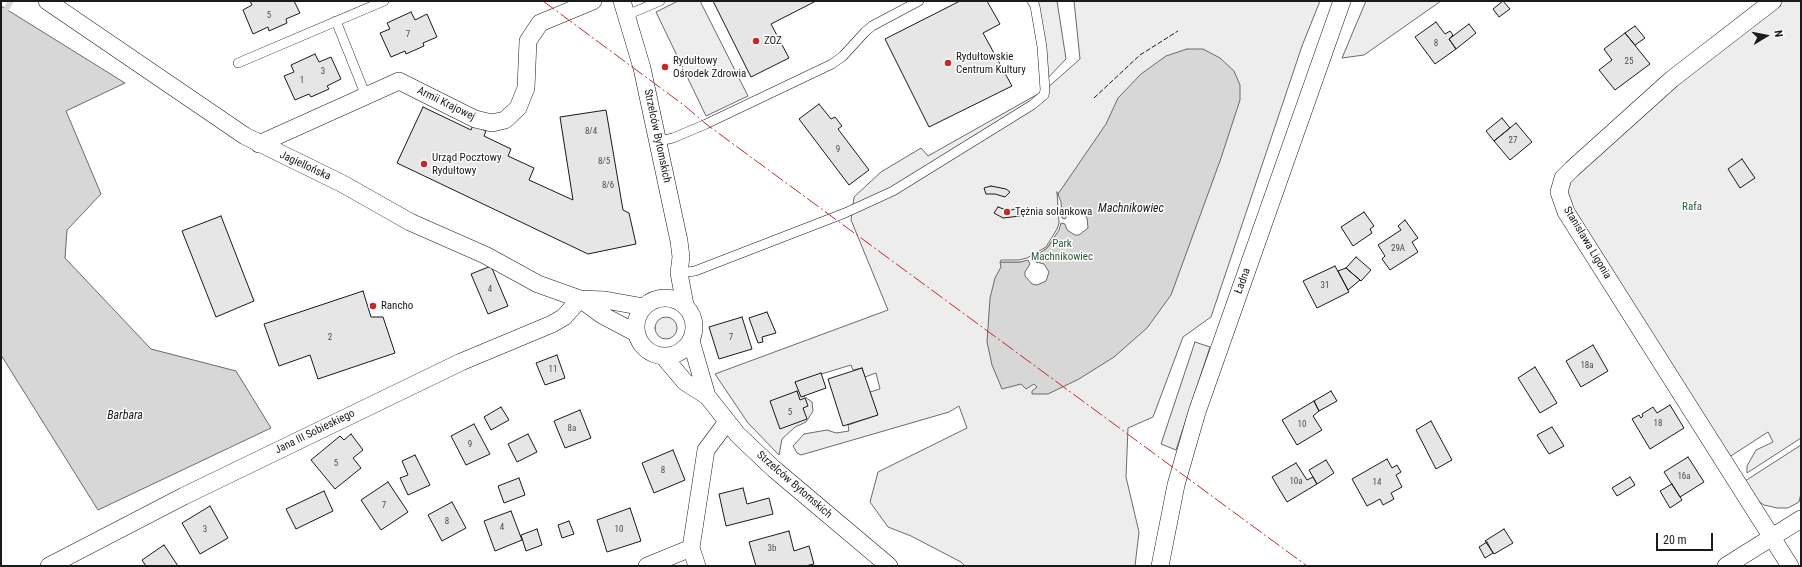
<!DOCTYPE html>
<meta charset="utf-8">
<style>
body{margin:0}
#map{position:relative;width:1802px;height:567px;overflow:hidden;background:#fff;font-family:"Roboto Condensed",sans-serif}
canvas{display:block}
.frame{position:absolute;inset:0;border:2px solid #1a1a1a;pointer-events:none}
.north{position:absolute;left:1746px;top:16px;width:40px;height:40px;-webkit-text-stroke:3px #fff;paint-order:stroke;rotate:80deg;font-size:11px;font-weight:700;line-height:16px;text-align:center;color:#1a1a1a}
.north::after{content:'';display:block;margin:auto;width:14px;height:18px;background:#1a1a1a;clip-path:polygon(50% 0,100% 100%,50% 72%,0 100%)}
.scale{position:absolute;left:1656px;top:533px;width:57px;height:18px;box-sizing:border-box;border:2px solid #1a1a1a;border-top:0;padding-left:5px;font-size:12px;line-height:14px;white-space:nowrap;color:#1a1a1a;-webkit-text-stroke:3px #fff;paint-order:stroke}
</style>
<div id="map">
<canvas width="1802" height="567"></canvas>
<div class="frame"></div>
<div class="north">N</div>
<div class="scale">20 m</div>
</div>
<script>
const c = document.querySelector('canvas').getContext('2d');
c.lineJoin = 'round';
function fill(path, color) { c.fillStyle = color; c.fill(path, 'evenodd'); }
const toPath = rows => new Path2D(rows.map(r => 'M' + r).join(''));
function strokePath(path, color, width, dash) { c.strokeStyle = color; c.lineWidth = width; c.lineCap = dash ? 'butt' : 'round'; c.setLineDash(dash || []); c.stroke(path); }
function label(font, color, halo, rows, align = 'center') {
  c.font = font + ' "Roboto Condensed",sans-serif'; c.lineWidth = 3; c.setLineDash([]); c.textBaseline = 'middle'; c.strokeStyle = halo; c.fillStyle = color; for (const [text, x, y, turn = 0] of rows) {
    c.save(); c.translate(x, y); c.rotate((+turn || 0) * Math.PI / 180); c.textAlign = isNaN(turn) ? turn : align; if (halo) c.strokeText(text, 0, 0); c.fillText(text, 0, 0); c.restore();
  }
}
const built = toPath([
 [678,1,700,1,748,96,706,116,656,12,678,1],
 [1032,1,1057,1,1066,59,1044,82,1032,1],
 [1074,1,1320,1,1302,46,1211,317,1183,337,1153,417,1128,428,1126,477,1139,532,1135,566,965,566,961,562,911,536,888,527,870,502,878,472,967,428,959,406,949,412,801,455,797,453,793,446,804,434,827,430,836,433,849,431,848,425,877,415,870,392,880,389,876,373,865,377,862,368,853,370,851,365,795,382,801,394,812,402,813,411,806,422,795,427,782,439,779,455,748,423,715,374,888,310,851,220,854,197,881,172,921,148,928,156,1045,90,1080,59,1074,1],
 [1366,1,1441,1,1364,55,1342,58,1366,1],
 [1773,1,1801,1,1801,438,1747,473,1747,466,1756,450,1773,442,1768,432,1723,461,1566,212,1563,178,1773,1],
 '655 328a11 11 0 1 1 22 0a11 11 0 1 1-22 0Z',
 [1195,342,1210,347,1176,450,1161,444,1195,342],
 [1801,445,1801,493,1799,502,1788,508,1777,508,1764,505,1755,499,1745,481,1801,445]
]);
fill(built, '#ededed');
strokePath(built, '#6a6a6a', 1);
const water = toPath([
 [1,6,125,83,66,111,101,194,67,230,65,258,151,349,236,371,271,428,98,510,1,355,1,6],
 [1187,49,1203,49,1220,58,1234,71,1240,85,1240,100,1220,161,1171,295,1147,328,1114,357,1079,379,1048,394,1032,394,1032,391,1037,387,1034,384,1026,389,1021,384,1002,389,992,365,987,342,990,298,995,278,1001,267,1000,262,1020,262,1034,257,1047,248,1053,240,1062,218,1058,194,1106,124,1118,98,1141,74,1166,56,1187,49]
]);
fill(water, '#d7d7d7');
strokePath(water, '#6a6a6a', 1);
const pier = toPath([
 [1057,192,1061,202,1062,218,1065,219,1070,212,1075,210,1080,211,1087,218,1088,228,1079,235,1075,235,1067,230,1065,224,1061,223,1059,230,1047,248,1034,257,1036,262,1044,264,1049,272,1046,281,1037,285,1032,284,1025,276,1025,272,1030,264,1028,260,1020,262,1000,262,1001,260,1019,260,1027,258,1046,247,1057,229,1059,223,1057,192]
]);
fill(pier, '#fff');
strokePath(pier, '#6a6a6a', 1);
strokePath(toPath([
 [1,18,11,1]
]), '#d7d7d7', 5.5);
const building = toPath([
 [250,1,294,1,300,13,286,19,287,23,269,31,268,27,253,34,243,10,252,5,250,1],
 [713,1,816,1,771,24,789,58,751,77,713,1],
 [960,1,987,1,1000,24,983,33,1012,86,929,127,885,39,960,1],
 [1503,1,1510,9,1499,17,1493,9,1503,1],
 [411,12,415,20,427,14,437,37,423,43,424,46,406,54,405,51,391,57,380,33,390,29,387,23,411,12],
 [1436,22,1445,34,1450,31,1453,35,1449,39,1456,49,1435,64,1415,37,1436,22],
 [1469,24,1476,33,1456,49,1449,39,1469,24],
 [1635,26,1645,38,1635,45,1625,33,1635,26],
 [1625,33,1650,64,1615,90,1599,70,1612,60,1604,49,1625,33],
 [315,54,319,62,331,57,341,79,327,86,329,89,311,97,309,94,295,100,284,76,294,72,291,65,315,54],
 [819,104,831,119,835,117,842,126,838,129,869,170,849,185,799,119,819,104],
 [423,107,471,130,473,125,486,131,484,136,511,149,508,156,534,168,529,180,573,200,560,117,606,110,623,210,629,213,636,244,588,254,397,163,423,107],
 [1502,118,1510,128,1494,141,1486,131,1502,118],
 [1516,123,1532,142,1510,160,1494,141,1516,123],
 [1742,159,1755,178,1740,188,1728,169,1742,159],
 [991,186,1006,189,1010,192,1005,197,995,194,986,194,984,188,991,186],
 [998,207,1009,211,1017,208,1020,216,1003,218,994,213,998,207],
 [1364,212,1374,226,1370,229,1372,233,1353,246,1341,227,1364,212],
 [221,216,254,301,216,317,182,231,221,216],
 [1405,220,1418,238,1412,242,1418,252,1390,270,1382,259,1385,256,1378,245,1401,230,1398,226,1405,220],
 [1356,257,1371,270,1361,281,1346,268,1356,257],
 [491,266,508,306,488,314,471,274,491,266],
 [1335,266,1349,292,1317,308,1303,281,1335,266],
 [1346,268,1360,280,1348,290,1338,271,1346,268],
 [363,291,371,317,383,317,395,353,318,379,310,355,279,366,264,324,363,291],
 [767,312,776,333,762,337,763,342,758,343,749,318,767,312],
 [742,317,752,349,719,359,709,327,742,317],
 [1593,345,1608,371,1581,387,1566,361,1593,345],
 [557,355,565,378,545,385,536,363,557,355],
 [1535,367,1557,403,1540,413,1518,378,1535,367],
 [862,368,878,415,843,426,828,379,862,368],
 [821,373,826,388,801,397,795,382,821,373],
 [797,391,800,400,805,398,808,406,803,408,807,419,780,429,770,401,797,391],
 [1331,391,1337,401,1319,411,1314,401,1331,391],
 [1314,401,1319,411,1313,416,1322,430,1297,445,1282,420,1314,401],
 [1670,405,1684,428,1650,449,1632,419,1639,415,1641,418,1643,416,1642,414,1653,407,1657,413,1670,405],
 [501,407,509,420,491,430,484,417,501,407],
 [580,410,591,438,565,448,554,421,580,410],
 [1431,421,1452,460,1436,469,1416,430,1431,421],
 [474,424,490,454,466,465,451,436,474,424],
 [1552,427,1564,446,1549,454,1537,435,1552,427],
 [351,434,363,450,353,458,361,468,335,489,311,460,340,436,344,440,351,434],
 [528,434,537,452,517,462,508,444,528,434],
 [673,450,685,480,654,493,642,463,673,450],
 [415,455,430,485,408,495,400,478,408,475,402,461,415,455],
 [1688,457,1704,482,1680,497,1664,472,1688,457],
 [1387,459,1392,468,1397,465,1401,472,1396,475,1402,487,1391,493,1394,499,1383,505,1380,499,1367,506,1352,479,1387,459],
 [1326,460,1334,473,1317,484,1309,470,1326,460],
 [1296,463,1307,480,1313,477,1317,484,1287,502,1272,477,1296,463],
 [1630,477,1635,485,1617,496,1612,488,1630,477],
 [519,478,525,495,504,503,498,486,519,478],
 [388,482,408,512,381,530,361,500,388,482],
 [1672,484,1682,500,1670,508,1660,491,1672,484],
 [743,488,747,504,769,498,773,514,726,526,719,494,743,488],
 [324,491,333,511,296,529,286,509,324,491],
 [452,502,466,528,442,541,428,515,452,502],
 [210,506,228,538,200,554,182,523,210,506],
 [630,508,641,541,607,552,597,520,630,508],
 [511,511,522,540,495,551,484,521,511,511],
 [569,521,574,534,562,538,558,525,569,521],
 [537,529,542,545,526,551,521,535,537,529],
 [1504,529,1513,543,1494,554,1485,541,1504,529],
 [789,531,794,551,809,546,814,564,805,566,756,566,749,542,789,531],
 [1487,542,1493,553,1485,558,1479,547,1487,542],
 [164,545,178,566,146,566,142,560,164,545]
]);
fill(building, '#e6e6e6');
strokePath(building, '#1a1a1a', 1);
const service = toPath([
 [627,15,660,1],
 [336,21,366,96],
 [238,63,384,1],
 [659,141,673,138,706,124,832,64,843,56,865,32,872,26,919,1],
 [679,273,695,271,845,213,893,191,1032,105,1044,95,1045,90,1042,47,1035,6,1032,1]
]);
const minor = toPath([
 [47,1,245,136,343,184,410,222,485,255,538,284,580,299,602,315,636,333],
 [622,1,642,68,679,241,681,257,679,273,685,305],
 [1773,1,1672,79,1572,169,1563,178,1559,192,1566,212,1790,566],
 [259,144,399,81,475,119,492,123,505,120,518,108,526,88,528,41,540,23,593,1],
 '636 327a29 29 0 1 1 58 0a29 29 0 1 1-58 0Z',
 [580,299,605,300,644,307],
 [691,341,707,396],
 [663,356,685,382,707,396,738,435,774,469,889,566],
 [49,566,184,496,461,362,552,324,564,317,580,299],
 [647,566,691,548],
 [697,566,691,548,706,450,727,422],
 [1160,566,1176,485,1197,412,1342,1],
 [1726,566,1801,519]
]);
strokePath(service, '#1a1a1a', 10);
strokePath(minor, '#1a1a1a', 18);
strokePath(service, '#fff', 9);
strokePath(minor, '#fff', 17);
strokePath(toPath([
 [1094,98,1140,55,1178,31]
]), '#1a1a1a', 1, [5, 2]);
strokePath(toPath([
 [543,1,685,106,706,124,1307,566]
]), '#c62828', 1, [14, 3, 2, 3]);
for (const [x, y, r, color] of [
 [756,41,4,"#c62828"],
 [948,63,4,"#c62828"],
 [665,67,4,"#c62828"],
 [424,164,4,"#c62828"],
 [1007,212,4,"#c62828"],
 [373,306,4,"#c62828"]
]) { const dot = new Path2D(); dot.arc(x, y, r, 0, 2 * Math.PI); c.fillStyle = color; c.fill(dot); strokePath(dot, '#fff', 1.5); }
label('9px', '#4d4d4d', null, [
 ["5",269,16],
 ["7",408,35],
 ["8",1436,44],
 ["25",1629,62],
 ["3",323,72],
 ["1",302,81],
 ["8/4",591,132],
 ["27",1513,141],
 ["9",838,150],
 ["8/5",604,162],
 ["8/6",608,186],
 ["29A",1398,249],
 ["31",1325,286],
 ["4",490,290],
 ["2",330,338],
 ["7",731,338],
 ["18a",1587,366],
 ["11",553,370],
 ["5",790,413],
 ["18",1658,424],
 ["10",1302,425],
 ["8a",572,429],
 ["9",470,445],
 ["5",336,464],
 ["8",663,471],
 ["16a",1684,477],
 ["10a",1296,482],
 ["14",1377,483],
 ["7",384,506],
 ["8",447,522],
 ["4",502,528],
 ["3",205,530],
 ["10",619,530],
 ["3b",772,549]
]);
label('11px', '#1a1a1a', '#fff', [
 ["ZOZ",764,41],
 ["Rydułtowskie",956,57],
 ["Centrum Kultury",956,70],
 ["Rydułtowy",673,61],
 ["Ośrodek Zdrowia",673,74],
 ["Urząd Pocztowy",432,158],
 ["Rydułtowy",432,171],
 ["Tężnia solankowa",1015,212],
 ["Rancho",381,306]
], 'left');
label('11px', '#1a1a1a', '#fff', [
 ["Armii Krajowej",446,104,26],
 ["Strzelców Bytomskich",657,136,78],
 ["Jagiellońska",305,166,25],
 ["Stanisława Ligonia",1587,243,59],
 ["Ładna",1243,281,-70],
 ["Jana III Sobieskiego",315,432,-26],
 ["Strzelców Bytomskich",794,485,41]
]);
label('11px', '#2b5a34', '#fff', [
 ["Rafa",1692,207],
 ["Park",1062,244],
 ["Machnikowiec",1062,257]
]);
label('italic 12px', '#1a1a1a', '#fff', [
 ["Machnikowiec",1131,209],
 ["Barbara",125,416]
]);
</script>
